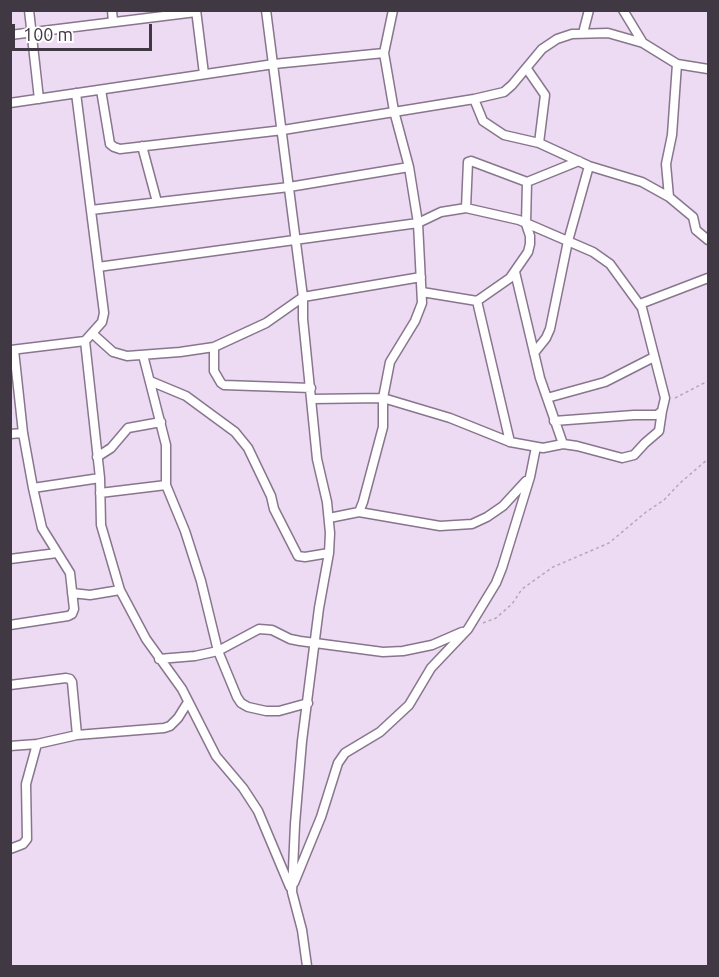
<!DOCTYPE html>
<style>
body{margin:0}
#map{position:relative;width:719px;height:977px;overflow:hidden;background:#eddaf3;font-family:Ubuntu,sans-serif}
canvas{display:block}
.frame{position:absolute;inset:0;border:12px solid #403842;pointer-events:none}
.scale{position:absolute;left:12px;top:24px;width:140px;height:27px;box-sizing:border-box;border:3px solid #403842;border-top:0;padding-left:8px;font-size:18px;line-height:21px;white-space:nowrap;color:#403842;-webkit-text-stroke:4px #fff;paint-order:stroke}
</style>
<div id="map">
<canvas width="719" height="977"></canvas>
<div class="frame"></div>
<div class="scale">100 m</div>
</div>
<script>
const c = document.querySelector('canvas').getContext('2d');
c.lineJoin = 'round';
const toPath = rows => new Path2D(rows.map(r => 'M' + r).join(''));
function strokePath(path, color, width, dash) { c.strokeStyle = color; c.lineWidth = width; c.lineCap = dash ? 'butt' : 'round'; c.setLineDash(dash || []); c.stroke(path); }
const minor = toPath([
 [29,10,39,99],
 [112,10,113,22],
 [196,10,204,74],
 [266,10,303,297,303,319,317,459,327,502,330,533,329,553,319,608,302,741,295,824,292,892,302,930,307,966],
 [623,10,643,43],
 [583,33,589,10],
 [10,35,196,12],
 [527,69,545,95,539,143],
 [101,90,110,144,114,147,120,149,283,130,474,99,504,92,512,85,542,49,557,39,572,34,608,33,643,43,677,64,708,69],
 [474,99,483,121,504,135,539,143,589,166,642,182,669,197,693,217,696,230,708,240],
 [10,103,274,64,384,53],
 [142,146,157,202],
 [669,197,666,164,672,135,677,64],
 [466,208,468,162,471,161,527,182,579,161],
 [91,210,289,187,409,167],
 [98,267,418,223,441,212,466,208,519,220,593,252,610,264,642,308,665,398,662,411,657,415,634,415,554,421],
 [515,272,540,378,563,444],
 [422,292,477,301,510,278,528,252,530,244,530,236,526,224,527,182],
 [477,301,510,442],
 [640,304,708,278],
 [93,334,113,352,127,356,180,352,214,347,266,323,303,297,421,277],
 [85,341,100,478,101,525,120,590,146,639,182,689,216,756,243,788,258,811,290,887],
 [214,347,214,371,221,383,224,385,311,388],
 [11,350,85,341,102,322,104,313,76,93],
 [534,353,546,338,550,329,568,241,589,166],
 [143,355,166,445,166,485,185,531,201,581,218,651,237,697,241,703,248,707,266,711,279,711,308,703],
 [150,381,186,396,235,432,248,448,271,496,274,509,298,556,305,557,329,553],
 [547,398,605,382,654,357],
 [312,399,383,398,450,418,510,442,543,448,563,444,577,446,622,458,634,455,645,443,659,431,662,411],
 [10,434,23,433],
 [97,457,111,448,128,428,161,422],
 [33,488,100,478],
 [100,493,166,485],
 [359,512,440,526,472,524,487,517,503,506,526,481],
 [329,518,359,512,363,502,383,427,383,398,390,362,415,321,422,303,418,223,409,167,394,111,384,53,393,10],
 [10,559,57,553],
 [72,593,90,595,120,590],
 [10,625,68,616,72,614,74,609,70,573,42,528,33,488,23,433,14,350],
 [159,659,195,656,218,651,259,629,272,630,290,639,300,641,383,652,403,651,432,645,462,632],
 [10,685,66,678,70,679,72,682,77,735],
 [10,746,37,744,77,735,164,728,170,726,178,718,188,702],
 [10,849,23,844,27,839,26,784,37,744],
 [294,883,321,817,338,763,345,753,380,732,409,705,431,668,468,629,496,583,502,568,530,477,536,447]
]);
strokePath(minor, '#88768d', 11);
strokePath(toPath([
 [675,398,708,381],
 [483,623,496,618,512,604,522,589,553,567,609,543,646,512,664,500,680,483,708,459]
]), '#b6a6ba', 1.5, [3, 3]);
strokePath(minor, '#fff', 8);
</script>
